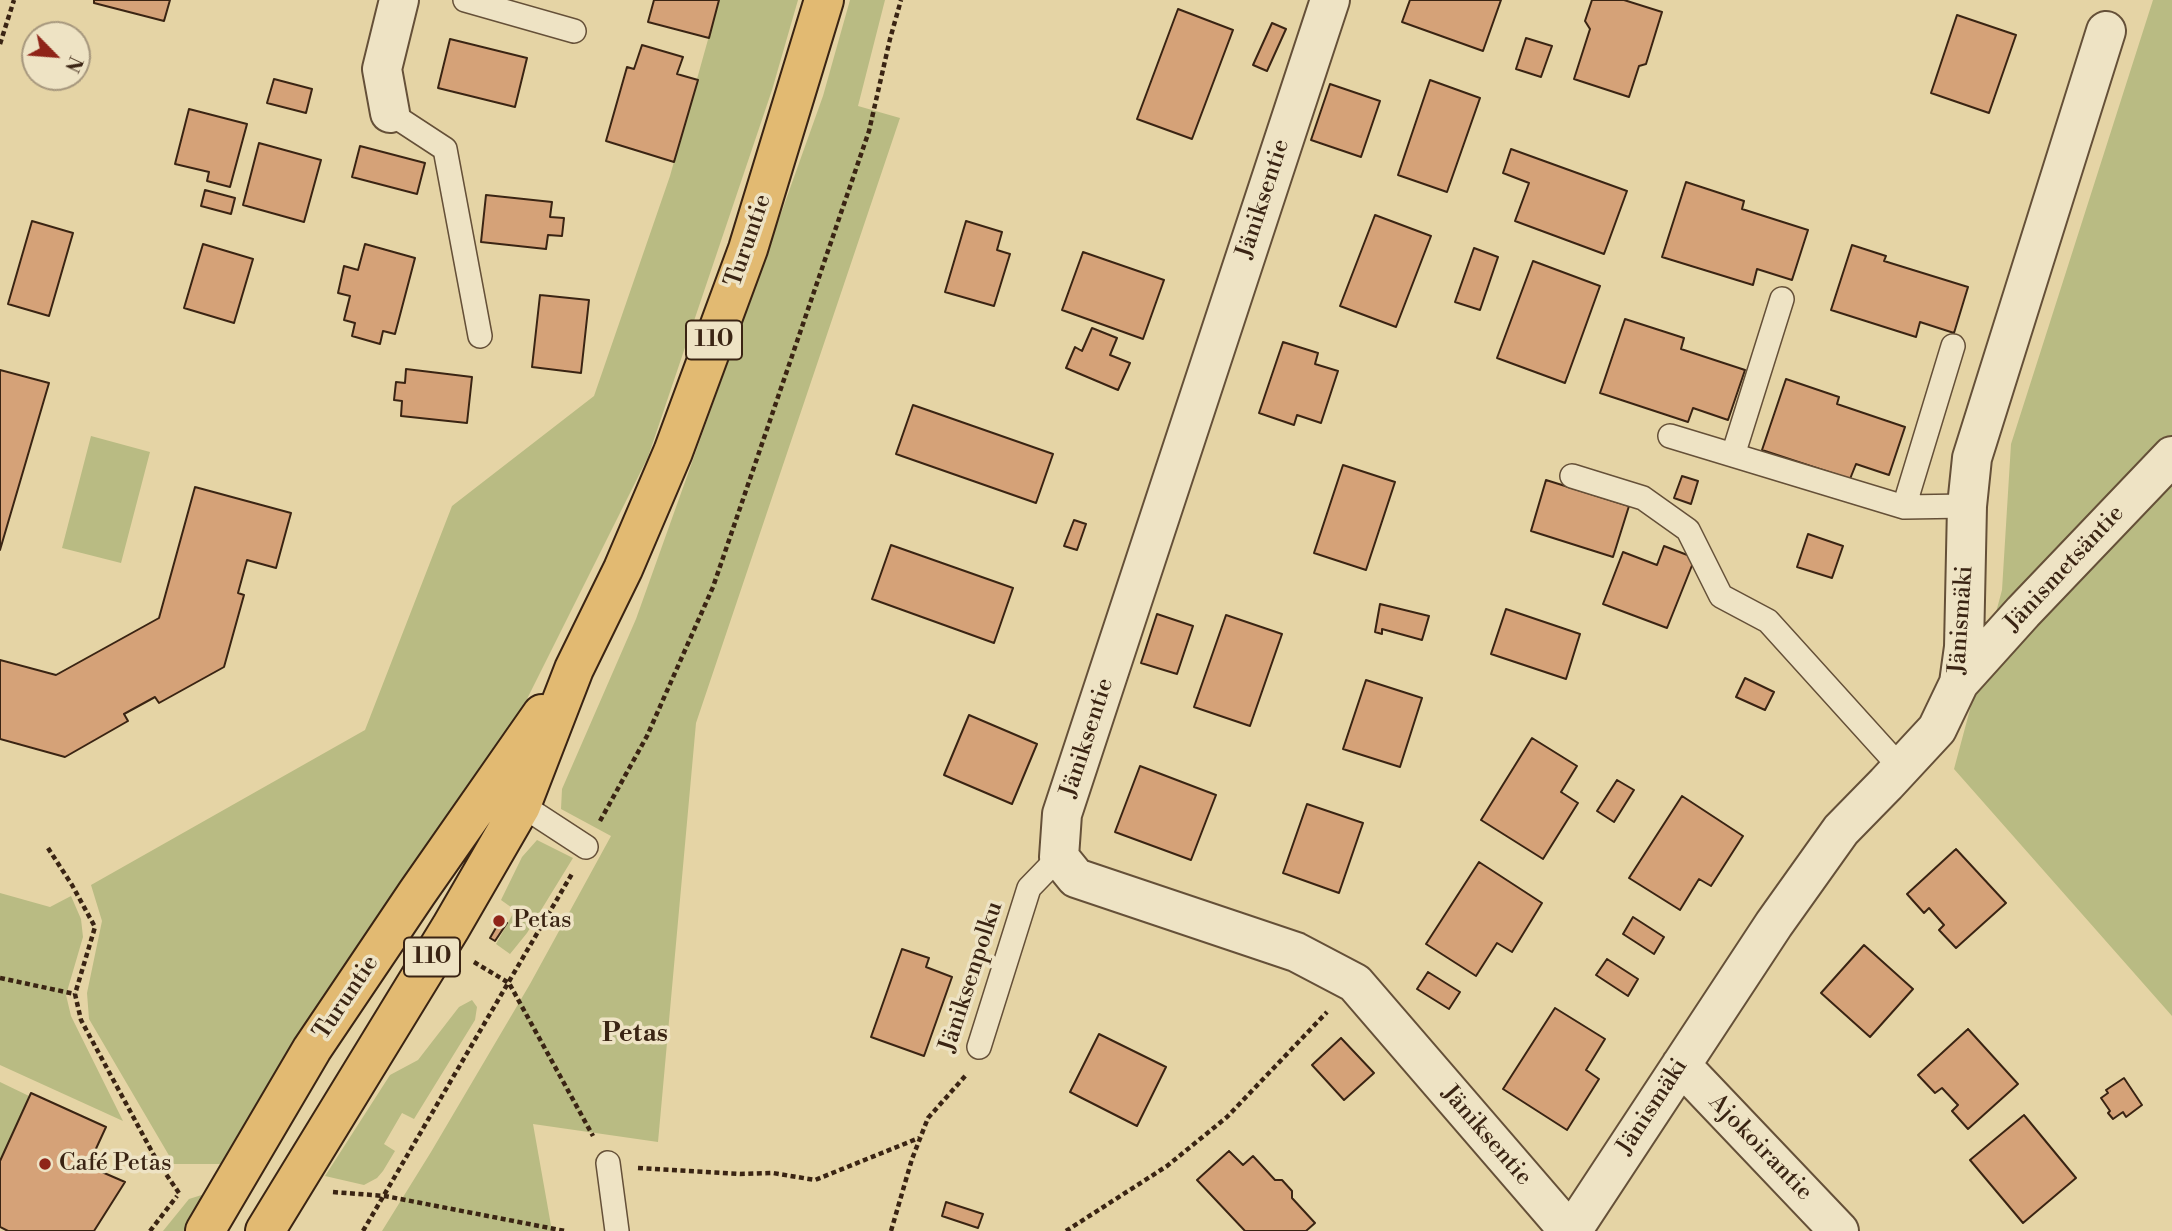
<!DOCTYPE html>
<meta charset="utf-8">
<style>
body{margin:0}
#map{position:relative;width:2172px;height:1231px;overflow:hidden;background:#e5d4a5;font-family:"Libre Bodoni",serif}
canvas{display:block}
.north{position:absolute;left:21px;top:21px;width:70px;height:70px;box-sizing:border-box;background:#eee3c4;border:2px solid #a6977d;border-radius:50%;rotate:115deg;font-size:19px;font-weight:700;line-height:28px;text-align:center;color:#3a2413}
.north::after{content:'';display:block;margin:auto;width:24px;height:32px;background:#8f2418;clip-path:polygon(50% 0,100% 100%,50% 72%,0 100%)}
</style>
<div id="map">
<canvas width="2172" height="1231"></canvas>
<div class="north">N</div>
</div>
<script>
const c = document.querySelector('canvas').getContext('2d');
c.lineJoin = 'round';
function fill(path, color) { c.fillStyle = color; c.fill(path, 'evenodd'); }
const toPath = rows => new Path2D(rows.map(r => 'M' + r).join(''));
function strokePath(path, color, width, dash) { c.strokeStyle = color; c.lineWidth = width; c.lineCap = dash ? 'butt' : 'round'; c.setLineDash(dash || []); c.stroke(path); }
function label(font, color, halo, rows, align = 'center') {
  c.font = font + ' "Libre Bodoni",serif'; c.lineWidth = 7; c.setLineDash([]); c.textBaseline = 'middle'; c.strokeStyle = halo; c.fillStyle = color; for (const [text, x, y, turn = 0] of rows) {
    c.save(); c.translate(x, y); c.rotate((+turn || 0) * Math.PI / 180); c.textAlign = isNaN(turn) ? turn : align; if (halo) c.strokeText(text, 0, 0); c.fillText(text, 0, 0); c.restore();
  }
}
fill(toPath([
 [719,0,798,0,772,90,648,457,521,711,228,1164,174,1164,89,1019,87,993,102,921,91,885,365,730,452,506,594,396,670,176],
 [850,0,885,0,858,106,900,118,696,723,658,1142,533,1124,552,1231,382,1231,431,1152,530,984,611,836,561,809,562,789,636,619,823,96],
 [2153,0,2172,0,2172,1016,1954,769,2002,590,2011,444],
 [91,436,150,452,121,563,62,548],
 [537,840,573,858,527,933,510,954,496,944,515,910,501,900,522,857],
 [0,893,50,907,71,896,81,919,83,937,66,995,71,1016,123,1121,0,1065],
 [472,1000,477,1007,475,1020,414,1119,402,1113,384,1144,395,1151,383,1171,377,1178,364,1185,325,1176,390,1075,418,1060,459,1007],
 [0,1082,29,1096,0,1161],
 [208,1193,186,1231,163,1231,189,1199]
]), '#b9bb83');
const building = toPath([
 [94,0,170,0,164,21,94,3,94,0],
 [654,0,719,0,709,38,648,22,654,0],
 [1410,0,1501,0,1483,51,1402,22,1410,0],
 [1592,0,1624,0,1662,12,1646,64,1639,66,1629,97,1574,79,1590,29,1585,21,1592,0],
 [1178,9,1233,30,1192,139,1137,119,1178,9],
 [1957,15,2016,35,1989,113,1931,93,1957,15],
 [1272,23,1286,29,1267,71,1253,65,1272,23],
 [1526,38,1552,46,1541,77,1516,69,1526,38],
 [450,39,527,58,515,107,438,88,450,39],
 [642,45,683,57,677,74,698,80,674,162,606,141,627,67,634,69,642,45],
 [274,79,312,89,306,113,267,103,274,79],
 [1430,80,1480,98,1447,192,1398,175,1430,80],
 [1330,84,1380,101,1361,157,1311,140,1330,84],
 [189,109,247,124,230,187,207,181,209,172,175,164,189,109],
 [259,143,321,160,304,222,243,205,259,143],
 [360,146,425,163,417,194,352,177,360,146],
 [1511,149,1627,191,1604,254,1515,221,1529,183,1503,173,1511,149],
 [1686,182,1744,201,1742,209,1808,230,1792,280,1757,269,1753,285,1662,257,1686,182],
 [205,190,235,198,231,214,201,206,205,190],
 [486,195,552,202,550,217,564,218,562,236,548,235,546,249,481,242,486,195],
 [1375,215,1431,236,1396,327,1340,306,1375,215],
 [32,221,73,233,49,316,8,304,32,221],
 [966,221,1002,232,997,250,1010,254,994,306,945,292,966,221],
 [203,244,253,259,234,323,184,308,203,244],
 [365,244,415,258,395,334,383,331,380,344,352,336,355,323,344,320,350,296,338,293,344,266,358,270,365,244],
 [1852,245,1886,256,1884,261,1968,287,1954,333,1920,322,1916,337,1831,310,1852,245],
 [1474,248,1498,257,1480,310,1455,302,1474,248],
 [1083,252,1164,280,1143,339,1062,310,1083,252],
 [1533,261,1600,286,1565,383,1497,358,1533,261],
 [540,295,589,300,581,373,532,367,540,295],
 [1625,319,1684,338,1681,349,1745,370,1728,420,1693,408,1688,422,1600,393,1625,319],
 [1092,328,1117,338,1110,355,1130,363,1118,390,1066,368,1075,347,1082,351,1092,328],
 [1283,342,1318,353,1315,364,1338,371,1321,423,1297,415,1294,425,1259,413,1283,342],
 [406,369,472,377,467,423,401,416,402,401,394,400,396,382,405,383,406,369],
 [0,370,49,383,0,550,0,370],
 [1786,379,1839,397,1837,404,1905,427,1889,475,1856,464,1850,479,1762,450,1786,379],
 [913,405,1053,454,1036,503,896,454,913,405],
 [1343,465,1395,482,1366,570,1314,553,1343,465],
 [1682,476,1698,481,1691,504,1674,498,1682,476],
 [1546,480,1629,506,1613,557,1531,531,1546,480],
 [195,487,291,513,276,568,247,560,238,593,244,595,224,667,159,703,155,697,124,714,128,721,65,757,0,739,0,660,56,675,159,618,195,487],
 [1074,520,1086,524,1077,550,1064,546,1074,520],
 [1808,534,1843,546,1832,578,1797,567,1808,534],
 [891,545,1013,588,994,643,872,599,891,545],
 [1664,546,1695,558,1667,628,1603,604,1623,552,1657,565,1664,546],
 [1380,604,1429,616,1422,640,1382,629,1382,634,1375,632,1380,604],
 [1506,609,1580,634,1566,679,1491,654,1506,609],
 [1157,614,1193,626,1177,674,1141,663,1157,614],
 [1226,615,1282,634,1250,726,1194,707,1226,615],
 [1745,678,1774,692,1765,710,1736,697,1745,678],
 [1366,680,1422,698,1400,767,1343,749,1366,680],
 [969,715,1037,744,1012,804,944,775,969,715],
 [1532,738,1577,766,1561,792,1578,803,1543,859,1481,820,1532,738],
 [1140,766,1216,795,1191,860,1115,832,1140,766],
 [1617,780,1634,790,1614,822,1597,811,1617,780],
 [1682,796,1743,836,1711,886,1699,879,1680,910,1629,878,1682,796],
 [1307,804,1363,823,1339,893,1283,873,1307,804],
 [1956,849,2006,903,1956,948,1939,930,1944,925,1929,908,1924,913,1907,894,1956,849],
 [1479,862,1542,903,1512,952,1497,943,1476,976,1426,944,1479,862],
 [1633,917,1664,937,1654,954,1623,934,1633,917],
 [501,919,507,923,495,941,490,938,501,919],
 [1864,945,1913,989,1870,1037,1821,993,1864,945],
 [902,949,929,958,926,967,952,977,924,1056,871,1037,902,949],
 [1607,959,1638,979,1628,996,1596,975,1607,959],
 [1428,972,1460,992,1449,1009,1417,989,1428,972],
 [1555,1008,1605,1039,1586,1070,1599,1079,1567,1130,1503,1089,1555,1008],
 [1968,1029,2018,1084,1968,1129,1952,1111,1958,1105,1942,1088,1935,1093,1918,1075,1968,1029],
 [1099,1034,1166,1067,1137,1126,1070,1092,1099,1034],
 [1341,1038,1374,1073,1344,1100,1312,1065,1341,1038],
 [2124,1078,2142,1105,2126,1117,2123,1112,2113,1119,2108,1113,2110,1111,2101,1098,2108,1093,2106,1090,2124,1078],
 [31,1093,106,1127,88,1166,125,1182,94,1231,8,1231,0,1227,0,1161,31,1093],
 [2024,1115,2076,1178,2023,1223,1970,1160,2024,1115],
 [1229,1151,1243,1165,1253,1156,1275,1180,1282,1180,1292,1191,1292,1198,1315,1223,1306,1231,1245,1231,1197,1180,1229,1151],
 [946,1202,983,1214,978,1228,942,1216,946,1202]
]);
fill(building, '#d5a278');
strokePath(building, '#3a2413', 2);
const lane = toPath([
 [465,0,574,31],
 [390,113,445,149,480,336],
 [1670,436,1904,507,1967,506],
 [1733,455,1782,299],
 [1572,476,1643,498,1688,530,1721,596,1768,621,1901,768],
 [1904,507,1953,346],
 [514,800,586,847],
 [979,1047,1029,888,1059,857],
 [608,1163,617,1231]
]);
const street = toPath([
 [1330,0,1062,814,1059,857,1076,878,1296,952,1355,983,1569,1231],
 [390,113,382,69,399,0],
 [1959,683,2023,612,2172,456],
 [1681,1065,1839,1231],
 [1572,1231,1774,924,1841,830,1886,784,1937,729,1959,683,1964,647,1967,506,1972,458,2106,31]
]);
const primary = toPath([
 [205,1231,312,1049,417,893,542,714],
 [265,1231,451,927,521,806,574,669,623,569,673,452,748,249,824,0]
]);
strokePath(lane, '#655038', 26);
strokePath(street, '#655038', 42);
strokePath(primary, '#3a2413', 42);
strokePath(toPath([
 [0,44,14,0],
 [600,821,647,736,713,587,869,131,890,39,901,0],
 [48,848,72,885,95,927,75,994,81,1020,157,1161,179,1193],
 [474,962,509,983,593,1136],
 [0,978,75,994],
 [638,1168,740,1174,773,1173,815,1180,919,1138],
 [333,1192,385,1196,565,1231],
 [150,1231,177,1196],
 [363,1231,573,872],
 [891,1231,912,1159,928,1118,967,1074],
 [1066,1231,1167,1166,1227,1117,1327,1012]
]), '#3a2413', 4.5, [5, 3.5]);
strokePath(lane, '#eee3c4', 23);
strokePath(street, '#eee3c4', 38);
strokePath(primary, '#e2ba72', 38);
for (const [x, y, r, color] of [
 [499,921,7,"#8f2418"],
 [45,1164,7,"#8f2418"]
]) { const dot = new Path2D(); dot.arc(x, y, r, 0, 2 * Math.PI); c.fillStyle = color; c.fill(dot); strokePath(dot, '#eee3c4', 2.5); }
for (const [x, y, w] of [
 [714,340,56],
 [432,957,56]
]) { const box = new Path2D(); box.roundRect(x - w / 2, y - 19.5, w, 39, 5); c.fillStyle = '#eee3c4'; c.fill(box); strokePath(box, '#3a2413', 2); }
label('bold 23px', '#3a2413', null, [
 ["110",714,340],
 ["110",432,957]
]);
label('24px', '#3a2413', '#eee3c4', [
 ["Jäniksentie",1264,199,-72],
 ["Turuntie",749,241,-71],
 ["Jänismetsäntie",2065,569,-47],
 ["Jänismäki",1962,620,-86],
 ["Jäniksentie",1088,738,-72],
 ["Jäniksenpolku",972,977,-72],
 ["Turuntie",347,998,-56],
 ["Jänismäki",1653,1107,-57],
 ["Jäniksentie",1486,1136,49],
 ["Ajokoirantie",1760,1148,46]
]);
label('24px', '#3a2413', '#eee3c4', [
 ["Petas",513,921],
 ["Café Petas",59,1164]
], 'left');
label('bold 26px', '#3a2413', '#eee3c4', [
 ["Petas",635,1035]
]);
</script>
